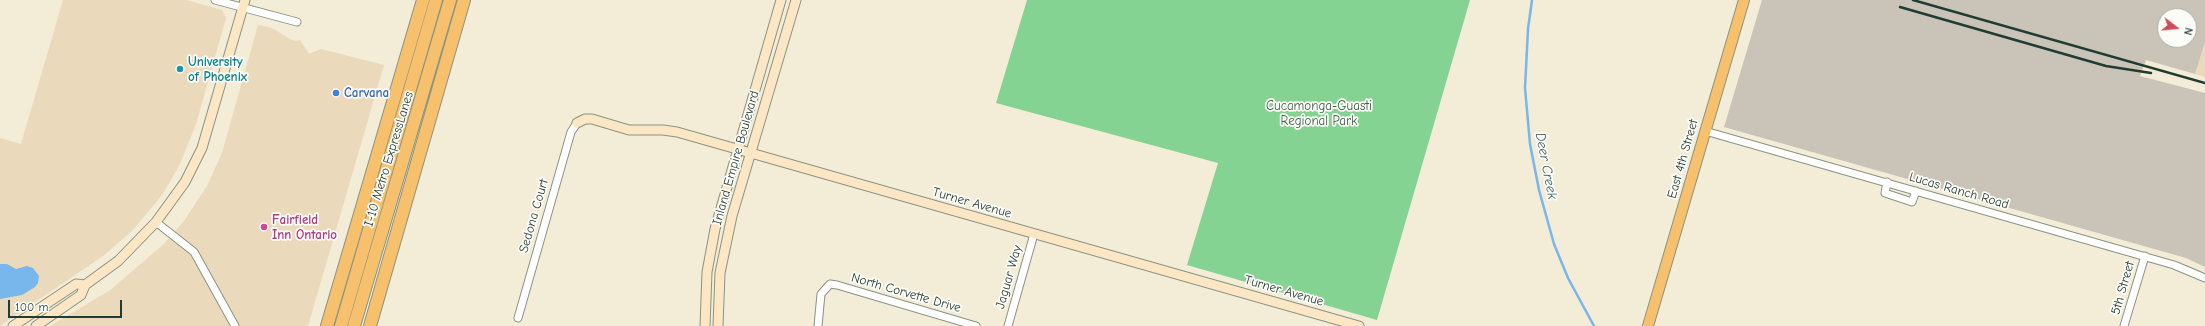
<!DOCTYPE html>
<style>
body{margin:0}
#map{position:relative;width:2205px;height:326px;overflow:hidden;background:#f3ecd6;font-family:"Comic Neue",sans-serif}
canvas{display:block}
.north{position:absolute;left:2157px;top:8px;width:40px;height:40px;box-sizing:border-box;background:#fdfcf7;border:1px solid #a4b0a9;border-radius:50%;rotate:106deg;font-size:11px;font-weight:700;line-height:16px;text-align:center;color:#1f3d34}
.north::after{content:'';display:block;margin:auto;width:14px;height:18px;background:#d1495b;clip-path:polygon(50% 0,100% 100%,50% 72%,0 100%)}
.scale{position:absolute;left:8px;top:300px;width:114px;height:18px;box-sizing:border-box;border:2px solid #1f3d34;border-top:0;padding-left:5px;font-size:12px;line-height:14px;white-space:nowrap;color:#1f3d34;-webkit-text-stroke:3px #fdfcf7;paint-order:stroke}
</style>
<div id="map">
<canvas width="2205" height="326"></canvas>
<div class="north">N</div>
<div class="scale">100 m</div>
</div>
<script>
const c = document.querySelector('canvas').getContext('2d');
c.lineJoin = 'round';
function fill(path, color) { c.fillStyle = color; c.fill(path, 'evenodd'); }
const toPath = rows => new Path2D(rows.map(r => 'M' + r).join(''));
function strokePath(path, color, width, dash) { c.strokeStyle = color; c.lineWidth = width; c.lineCap = dash ? 'butt' : 'round'; c.setLineDash(dash || []); c.stroke(path); }
function label(font, color, halo, rows, align = 'center') {
  c.font = font + ' "Comic Neue",sans-serif'; c.lineWidth = 3.5; c.setLineDash([]); c.textBaseline = 'middle'; c.strokeStyle = halo; c.fillStyle = color; for (const [text, x, y, turn = 0] of rows) {
    c.save(); c.translate(x, y); c.rotate((+turn || 0) * Math.PI / 180); c.textAlign = isNaN(turn) ? turn : align; if (halo) c.strokeText(text, 0, 0); c.fillText(text, 0, 0); c.restore();
  }
}
fill(toPath([
 [63,0,186,0,222,10,226,18,196,124,180,164,162,195,133,230,103,256,0,326,0,138,21,144],
 [258,25,272,28,290,39,296,41,300,40,309,54,321,49,384,65,308,326,50,326,109,291,164,244,184,221,207,186,222,153],
 [2205,41,2205,77,2195,74]
]), '#ead9ba');
fill(toPath([
 [1762,0,2205,0,2205,42,2195,74,2146,60,2140,76,2205,93,2205,267,2186,258,1724,127],
 [2165,16,2189,16,2189,40,2165,40]
]), '#cac3b8');
fill(toPath([
 [1027,0,1470,0,1377,320,1187,265,1218,163,996,103]
]), '#84d392');
fill(toPath([
 [0,264,7,264,16,269,27,266,33,268,39,276,38,283,35,287,22,295,0,299]
]), '#77b7eb');
strokePath(toPath([
 [1532,0,1528,29,1525,88,1530,144,1539,190,1554,244,1568,278,1594,326]
]), '#77b7eb', 2.5);
const street = toPath([
 [215,0,297,22],
 [1705,131,2174,265,2205,278],
 [1887,182,1885,193,1912,202,1916,191],
 [156,222,194,252,235,326],
 [518,318,571,132,577,123],
 [818,326,821,294,830,284,837,285,976,326],
 [1008,326,1034,234],
 [2124,326,2145,256]
]);
const secondary = toPath([
 [577,123,585,119,592,119,629,130,663,130,677,132,1359,326],
 [13,326,76,284,85,285],
 [36,326,81,295,85,285,118,261,156,222,185,182,202,148,245,0],
 [705,326,707,272,715,229,781,0],
 [718,326,720,273,732,216,796,0]
]);
const primary = toPath([
 [1648,326,1744,0]
]);
const highway = toPath([
 [327,326,423,0],
 [341,326,436,0],
 [354,326,450,0],
 [370,326,464,0]
]);
strokePath(street, '#899485', 9);
strokePath(secondary, '#899485', 11);
strokePath(primary, '#899485', 12);
strokePath(highway, '#899485', 14);
strokePath(street, '#fff', 7);
strokePath(secondary, '#fce6c4', 9);
strokePath(primary, '#f7c06c', 10);
strokePath(highway, '#f7c06c', 12);
strokePath(toPath([
 [1913,0,2205,83],
 [1900,7,2106,66,2151,73]
]), '#1f3d34', 2.5);
for (const [x, y, r, color] of [
 [180,69,4,"#0f9aa8"],
 [336,93,4,"#3f7fe0"],
 [264,227,4,"#d1479c"]
]) { const dot = new Path2D(); dot.arc(x, y, r, 0, 2 * Math.PI); c.fillStyle = color; c.fill(dot); strokePath(dot, '#fdfcf7', 1.5); }
label('bold 13px', '#0d838f', '#fdfcf7', [
 ["University",188,62],
 ["of Phoenix",188,77]
], 'left');
label('bold 13px', '#366cbe', '#fdfcf7', [
 ["Carvana",344,93]
], 'left');
label('13px', '#38624c', '#fdfcf7', [
 ["Cucamonga-Guasti",1319,106],
 ["Regional Park",1319,121]
]);
label('13px', '#1f3d34', '#fdfcf7', [
 ["Inland Empire Boulevard",736,158,-74],
 ["I-10 Metro ExpressLanes",389,159,-73],
 ["East 4th Street",1683,159,-74],
 ["Lucas Ranch Road",1959,191,16],
 ["Turner Avenue",972,203,16],
 ["Sedona Court",534,216,-74],
 ["Jaguar Way",1009,277,-74],
 ["5th Street",2123,288,-74],
 ["Turner Avenue",1284,291,16],
 ["North Corvette Drive",906,293,16]
]);
label('bold 13px', '#b23c85', '#fdfcf7', [
 ["Fairfield",272,220],
 ["Inn Ontario",272,235]
], 'left');
label('italic 14px', '#39626b', '#fdfcf7', [
 ["Deer Creek",1546,166,79]
]);
</script>
